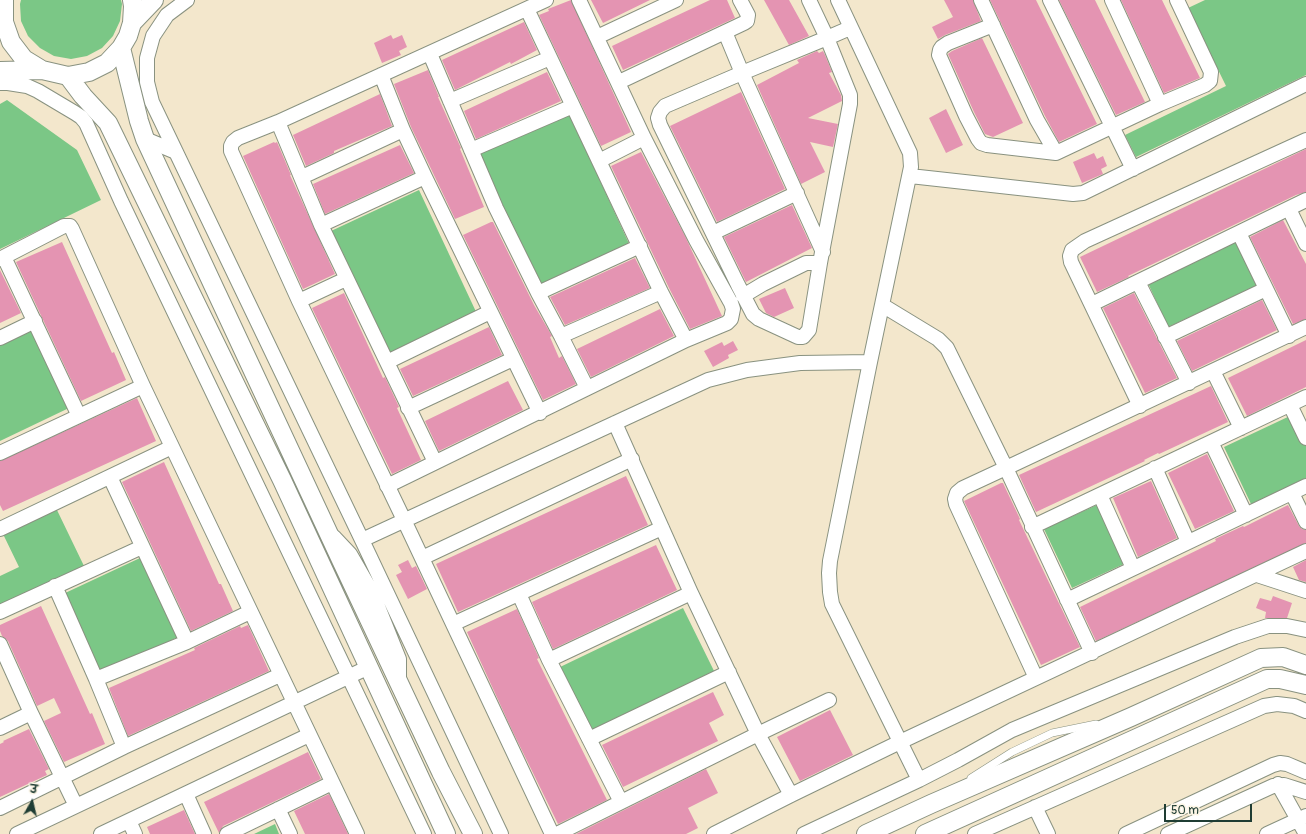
<!DOCTYPE html>
<meta charset="utf-8">
<style>
body{margin:0}
#map{position:relative;width:1306px;height:834px;overflow:hidden;background:#f3e7cc;font-family:Pangolin,"Playpen Sans Deva",sans-serif}
canvas{display:block}
.north{position:absolute;left:12px;top:782px;width:40px;height:40px;-webkit-text-stroke:3px #fcf5e5;paint-order:stroke;rotate:8deg;font-size:11px;font-weight:700;line-height:16px;text-align:center;color:#1f3d34}
.north::after{content:'';display:block;margin:auto;width:14px;height:18px;background:#1f3d34;clip-path:polygon(50% 0,100% 100%,50% 72%,0 100%)}
.scale{position:absolute;left:1164px;top:804px;width:88px;height:18px;box-sizing:border-box;border:2px solid #1f3d34;border-top:0;padding-left:5px;font-size:12px;line-height:14px;white-space:nowrap;color:#1f3d34;-webkit-text-stroke:3px #fcf5e5;paint-order:stroke}
</style>
<div id="map">
<canvas width="1306" height="834"></canvas>
<div class="north">उ</div>
<div class="scale">50 m</div>
</div>
<script>
const c = document.querySelector('canvas').getContext('2d');
c.lineJoin = 'round';
function fill(path, color) { c.fillStyle = color; c.fill(path, 'evenodd'); }
const toPath = rows => new Path2D(rows.map(r => 'M' + r).join(''));
function strokePath(path, color, width, dash) { c.strokeStyle = color; c.lineWidth = width; c.lineCap = dash ? 'butt' : 'round'; c.setLineDash(dash || []); c.stroke(path); }
fill(toPath([
 [21,0,121,0,122,4,120,21,113,36,102,48,87,56,71,59,54,56,40,48,28,36,21,21,20,4],
 [1205,0,1306,0,1306,75,1136,157,1125,135,1226,86,1188,8],
 [7,100,77,150,101,200,0,249,0,104],
 [569,113,631,248,540,289,478,154],
 [419,190,478,316,390,357,331,231],
 [1238,239,1259,285,1168,327,1147,281],
 [32,329,69,408,0,441,0,344],
 [1292,415,1306,445,1306,478,1251,504,1224,447],
 [1099,504,1126,563,1072,588,1044,529],
 [56,508,84,566,0,606,0,576,19,567,3,534],
 [140,558,178,637,101,674,63,594],
 [683,608,716,675,590,735,558,668],
 [275,824,279,834,254,834]
]), '#7bc786');
fill(toPath([
 [571,0,631,132,601,146,539,15,549,11,548,9],
 [591,0,650,0,603,23],
 [710,0,727,0,735,18,623,70,612,46],
 [764,0,789,0,809,36,789,45],
 [944,0,973,0,981,21,945,35,938,39,932,27,953,17],
 [990,0,1036,0,1097,124,1059,142,1045,116],
 [1059,0,1095,0,1145,102,1116,115],
 [1121,0,1162,0,1200,78,1164,93],
 [524,22,537,50,511,64,510,62,455,90,442,60],
 [391,35,393,39,402,35,407,47,399,51,401,55,382,63,374,43],
 [982,38,1023,123,993,137,985,134,974,112,948,54,952,51],
 [817,51,819,53,823,51,825,55,832,72,829,73,841,95,842,101,808,118,838,124,833,147,810,142,825,172,801,184,757,85,799,63,797,60],
 [428,70,439,97,438,97,461,148,460,149,484,207,455,219,411,127,394,84],
 [547,72,561,101,476,139,464,111],
 [741,92,785,189,717,222,670,126],
 [380,94,392,126,334,151,334,153,306,166,293,135],
 [946,109,963,145,946,153,929,118],
 [274,142,275,143,277,142,291,175,290,175,335,274,303,289,243,156],
 [400,145,414,173,325,214,313,184],
 [1306,149,1306,192,1296,195,1128,276,1129,277,1097,292,1080,257],
 [641,152,685,236,722,316,690,329,669,288,611,166],
 [1094,153,1097,159,1103,156,1107,166,1101,169,1103,174,1082,183,1073,162],
 [792,205,812,248,746,282,724,237],
 [1283,220,1306,264,1306,319,1293,324,1250,237],
 [491,222,493,222,534,305,552,336,550,337,559,358,562,356,576,384,543,400,463,235],
 [62,242,112,353,114,352,126,380,81,401,16,262],
 [635,258,650,288,565,325,550,297],
 [0,270,21,313,0,323],
 [785,288,794,308,774,317,766,313,759,299],
 [344,293,383,378,385,377,399,407,397,408,421,460,392,474,312,308],
 [1134,293,1177,378,1145,393,1103,308],
 [1262,300,1277,330,1192,371,1177,341],
 [660,309,674,336,591,377,577,349],
 [489,327,502,355,413,396,400,369],
 [1306,340,1306,387,1247,416,1228,378],
 [733,341,738,350,728,355,729,358,713,367,704,351,722,342,724,346],
 [508,381,523,410,439,451,425,421],
 [1211,386,1228,422,1159,454,1158,453,1144,460,1145,461,1036,512,1019,475],
 [137,398,156,441,3,511,0,505,0,461],
 [1207,454,1234,511,1195,529,1168,473],
 [164,462,219,584,221,584,233,611,191,631,122,482],
 [626,476,648,525,458,612,436,564],
 [1151,481,1177,538,1138,557,1113,498],
 [1001,483,1003,483,1020,519,1019,520,1080,647,1041,665,964,501],
 [1288,505,1299,526,1302,529,1306,530,1306,543,1096,641,1080,607,1216,541,1215,539,1243,526,1244,527],
 [656,545,677,590,553,649,532,602],
 [408,560,412,568,416,566,427,589,408,599,396,575,402,572,398,565],
 [1306,560,1306,582,1299,580,1293,567],
 [1273,596,1292,603,1287,618,1265,618,1266,612,1256,608,1260,598,1271,601],
 [41,606,90,714,92,713,105,744,64,762,44,721,61,713,54,698,37,706,8,641,2,636,0,631,0,625],
 [517,609,539,658,537,659,607,800,558,824,511,728,467,632],
 [248,625,269,671,128,736,109,688,195,650,194,648,240,626,241,628],
 [713,692,724,715,709,723,718,741,623,787,602,745],
 [830,710,853,755,800,781,777,737],
 [29,729,49,769,45,771,47,775,0,797,0,744,4,742,3,741],
 [308,752,321,779,223,826,219,833,204,802],
 [706,769,718,793,688,808,698,828,686,834,576,834],
 [329,794,348,834,305,834,294,811],
 [184,810,195,834,150,834,147,827]
]), '#e494b2');
const service = toPath([
 [971,778,1012,752,1052,733,1096,724]
]);
const minor = toPath([
 [187,0,167,15,153,36,147,58,147,82,152,102,362,540,501,834],
 [546,0,278,122,238,138,233,142,231,146,231,151,299,301,404,520,552,834],
 [809,0,827,38,850,95,850,104,820,263,809,330,803,337,798,337,759,319,753,314,738,285,660,125,658,118,660,112,665,106,742,73,827,38,850,28],
 [838,0,910,153,911,167,870,362,830,561,829,573,830,592,832,604,919,780],
 [981,0,1037,120,1056,153],
 [1050,0,1133,169],
 [1112,0,1160,104],
 [527,9,661,292,686,340],
 [993,25,948,43,942,47,940,50,939,55,966,116,978,139,981,143,987,145,1056,153,1160,104,1205,85,1210,81,1211,72,1177,0],
 [725,32,742,73,823,252],
 [597,37,676,0],
 [430,54,496,208,538,293,561,336,587,388],
 [381,75,403,130,425,177,540,413],
 [619,82,744,23,747,21,748,15,740,0],
 [0,83,8,83,27,86,38,91,75,113,81,117,86,123,121,201,424,834],
 [450,101,550,58],
 [278,122,321,225,435,462],
 [145,139,176,152],
 [471,150,573,106],
 [599,161,644,138],
 [910,176,1073,194,1083,193,1306,84],
 [302,177,403,130],
 [1289,209,1306,244],
 [321,225,425,177],
 [713,233,797,193],
 [1239,233,1289,336],
 [4,257,79,416],
 [0,259,64,226,70,226,72,229,143,386,357,834],
 [1138,282,1189,383],
 [538,293,640,246],
 [743,296,763,284,806,263,820,263],
 [299,301,346,279],
 [1092,304,1306,200],
 [882,305,938,339,947,348,1006,468,1092,653],
 [561,336,661,292],
 [1165,337,1266,289],
 [0,338,35,321],
 [387,362,490,312],
 [1213,371,1241,428],
 [1290,405,1306,438],
 [1140,406,1071,262,1070,256,1072,250,1085,241,1306,140],
 [408,408,513,359],
 [615,423,691,593,758,734,791,795],
 [1211,442,1246,515],
 [0,453,143,386],
 [1155,468,1188,542],
 [110,477,187,642],
 [387,486,686,340,727,323,731,319,733,309,731,303,696,240,644,138,579,0],
 [1292,493,1306,522],
 [1100,495,1133,568],
 [1032,527,1306,397],
 [0,529,172,447],
 [334,537,350,554,373,594,399,659,399,682],
 [362,540,708,380,747,370,800,363,870,362],
 [422,558,632,459],
 [1257,575,1306,591],
 [55,586,96,679,124,747],
 [519,594,549,660,621,802],
 [1067,600,1306,486],
 [0,612,142,547],
 [453,624,662,528],
 [0,644,31,713,76,806],
 [549,660,691,593],
 [1036,678,956,504,955,499,957,493,963,488,1006,468,1306,327],
 [96,679,187,642,250,612],
 [0,728,31,713],
 [589,739,729,672],
 [1278,784,1306,834],
 [186,794,204,834],
 [1035,807,1048,834],
 [0,808,124,747,280,675],
 [278,809,290,834],
 [129,821,135,834],
 [17,834,369,667],
 [101,834,309,735],
 [227,834,332,783],
 [557,834,758,734,829,700],
 [714,834,791,795,900,742,1306,551],
 [804,834,919,780,958,760,1012,730,1235,637,1268,626,1287,626,1306,630],
 [975,834,1264,706,1277,704,1294,706,1306,711],
 [1126,834,1273,765,1280,763,1287,764,1306,772],
 [1168,834,1273,786,1284,785,1306,792],
 [1267,834,1306,816]
]);
const tertiary = toPath([
 [4,0,4,22,11,42,24,59,42,70,68,76,89,72,107,63,121,48,128,36,132,23,133,6,132,0],
 [132,23,154,0],
 [121,48,139,121,145,139,341,560,441,772,473,834],
 [0,71,42,70],
 [68,76,83,96,108,123,282,480,446,834],
 [866,834,931,804,1131,717,1261,658,1283,657,1306,665],
 [925,834,1267,679,1280,679,1306,685]
]);
strokePath(service, '#899280', 8);
strokePath(minor, '#899280', 16);
strokePath(tertiary, '#899280', 20);
strokePath(service, '#fff', 7);
strokePath(minor, '#fff', 14);
strokePath(tertiary, '#fff', 18);
</script>
